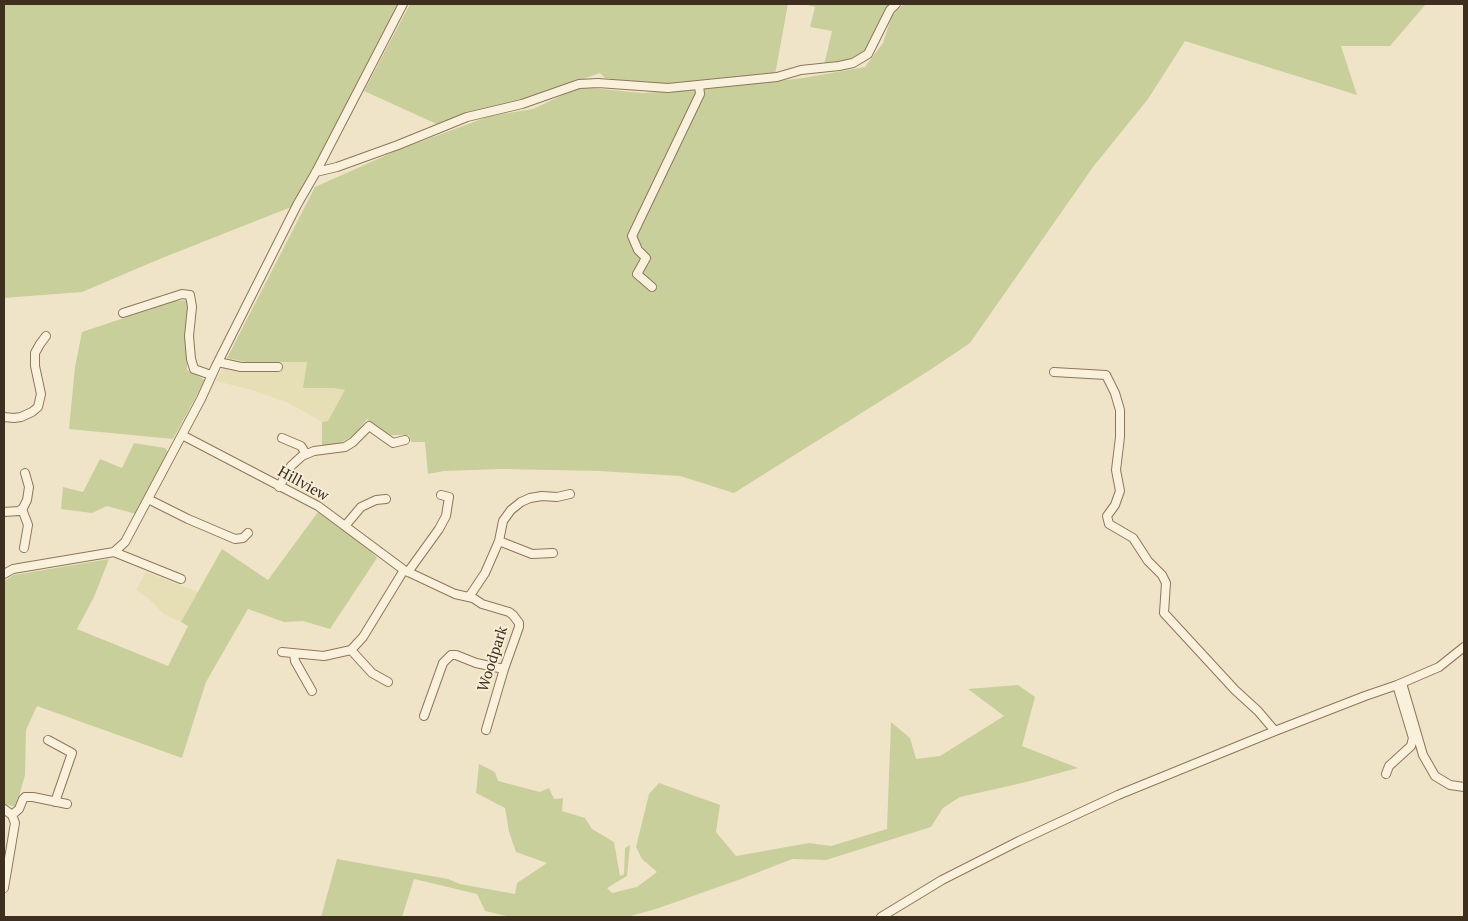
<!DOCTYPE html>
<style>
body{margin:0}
#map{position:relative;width:1468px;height:921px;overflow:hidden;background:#f0e4c8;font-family:"PT Serif",serif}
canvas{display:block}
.frame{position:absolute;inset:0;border:5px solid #3d2e20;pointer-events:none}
</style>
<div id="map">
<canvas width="1468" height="921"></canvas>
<div class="frame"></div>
</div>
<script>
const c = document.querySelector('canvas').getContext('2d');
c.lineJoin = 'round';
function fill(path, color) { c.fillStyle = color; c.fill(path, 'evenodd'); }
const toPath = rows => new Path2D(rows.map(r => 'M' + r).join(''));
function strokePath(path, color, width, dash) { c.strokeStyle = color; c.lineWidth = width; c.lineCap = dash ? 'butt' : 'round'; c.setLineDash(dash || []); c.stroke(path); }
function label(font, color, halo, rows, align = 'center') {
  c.font = font + ' "PT Serif",serif'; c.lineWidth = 4; c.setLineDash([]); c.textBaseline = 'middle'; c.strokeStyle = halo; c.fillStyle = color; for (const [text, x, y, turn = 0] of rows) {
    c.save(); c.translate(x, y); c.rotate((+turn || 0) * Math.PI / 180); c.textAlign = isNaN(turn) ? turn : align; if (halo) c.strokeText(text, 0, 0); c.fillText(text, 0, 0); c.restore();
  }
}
fill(toPath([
 [227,358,247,362,307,362,304,388,333,388,346,390,328,421,322,422,289,403,252,390,216,381],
 [146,572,198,592,181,622,164,614,147,597,136,590]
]), '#e6deb5');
fill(toPath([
 [4,4,399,4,294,206,162,258,82,292,4,298],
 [410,4,788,4,775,75,718,78,661,85,605,78,600,73,524,100,441,126,364,91],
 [803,4,893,4,869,48,860,59,824,65,832,31,810,27,815,7],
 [904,4,1426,4,1390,46,1341,46,1357,95,1185,41,1148,99,1093,167,970,343,930,370,734,493,680,476,599,471,502,469,444,471,428,474,425,442,411,442,409,435,384,435,367,419,353,436,334,446,322,446,322,422,328,421,345,390,333,388,303,388,307,362,247,362,227,358,315,187,398,150,490,116,533,109,580,87,643,93,706,89,803,78,865,67,883,43,892,15],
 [189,300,187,370,205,380,173,439,69,429,75,367,82,332,175,301],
 [134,443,165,448,168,452,136,514,107,506,92,513,61,509,63,487,83,492,100,459,122,468],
 [318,512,367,547,377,558,330,629,303,621,284,622,248,609,206,682,182,758,37,706,26,730,25,775,16,807,4,804,4,581,14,575,109,559,94,597,77,629,168,666,188,626,181,622,222,549,268,580],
 [1018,685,1035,697,1022,746,1078,768,1022,783,960,797,943,808,931,827,826,860,792,859,741,879,656,909,627,917,511,917,485,911,477,894,414,879,402,917,321,917,337,859,448,879,460,884,515,894,517,883,547,863,516,852,509,832,505,808,476,793,479,764,495,772,498,781,540,792,549,788,554,799,563,798,562,811,585,818,592,829,614,842,620,876,624,874,625,848,630,845,627,876,607,888,612,893,637,887,657,872,642,859,636,847,649,794,659,783,720,805,716,832,736,856,809,843,831,846,887,829,891,722,910,738,916,759,940,756,1004,716,968,689]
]), '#c9cf9b');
const street = toPath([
 [316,172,337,167,398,145,467,117,522,104,579,84,598,83,668,88,777,77,801,70,839,66,853,63,868,54,890,10,896,4],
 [652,287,637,274,646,258,638,250,632,236,700,94,699,85],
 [123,313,182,294,190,295,192,307,189,336,191,359,194,369,211,375],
 [218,362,241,367,278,367],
 [1054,372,1106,375,1115,393,1120,410,1120,437,1116,470,1120,491,1115,505,1107,516,1109,524,1133,538,1148,561,1162,575,1166,583,1164,613,1235,690,1258,711,1275,731],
 [4,417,14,418,21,417,32,412,38,407,41,394,35,366,35,353,40,344,46,336],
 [182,435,318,506,404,570,455,594,473,598,482,604,509,612,513,615,519,623,519,627,504,669,486,730],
 [282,438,301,446,306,454],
 [279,487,291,466,302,456,314,451,345,447,353,442,369,426,393,443,405,440],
 [148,499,188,519,235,539,243,538,248,533],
 [22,509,28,525,24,548],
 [4,512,19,511,23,508,27,500,29,487,25,473],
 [345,526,361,507,376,500,386,499],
 [499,541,532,554,553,553],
 [114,552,181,579],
 [408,572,439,529,446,516,449,497,441,495],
 [4,574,13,569,114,552,125,542,201,399,216,366,297,205,316,172,403,4],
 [469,597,485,573,499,541,503,521,511,510,521,502,530,498,542,496,557,497,570,494],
 [351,650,372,673,388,682],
 [282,652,324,656,351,650,363,637,404,570],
 [294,654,295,661,312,691],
 [1402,683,1423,755,1435,776,1450,785,1464,787],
 [424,716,443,663,451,655,456,655,476,663,504,669],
 [48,740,72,753,55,802],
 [1386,774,1389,766,1411,746,1413,738,1397,685],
 [4,809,12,815,15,823,4,888],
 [12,815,19,809,23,799,25,797,33,797,67,804],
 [881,917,942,880,1019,841,1118,795,1275,731,1365,696,1397,685,1439,667,1464,647]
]);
strokePath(street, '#8d765c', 10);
strokePath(street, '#faf1dc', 8);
label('15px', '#3d2e20', '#f7eed8', [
 ["Hillview",303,484,29],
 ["Woodpark",493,659,-72]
]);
</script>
